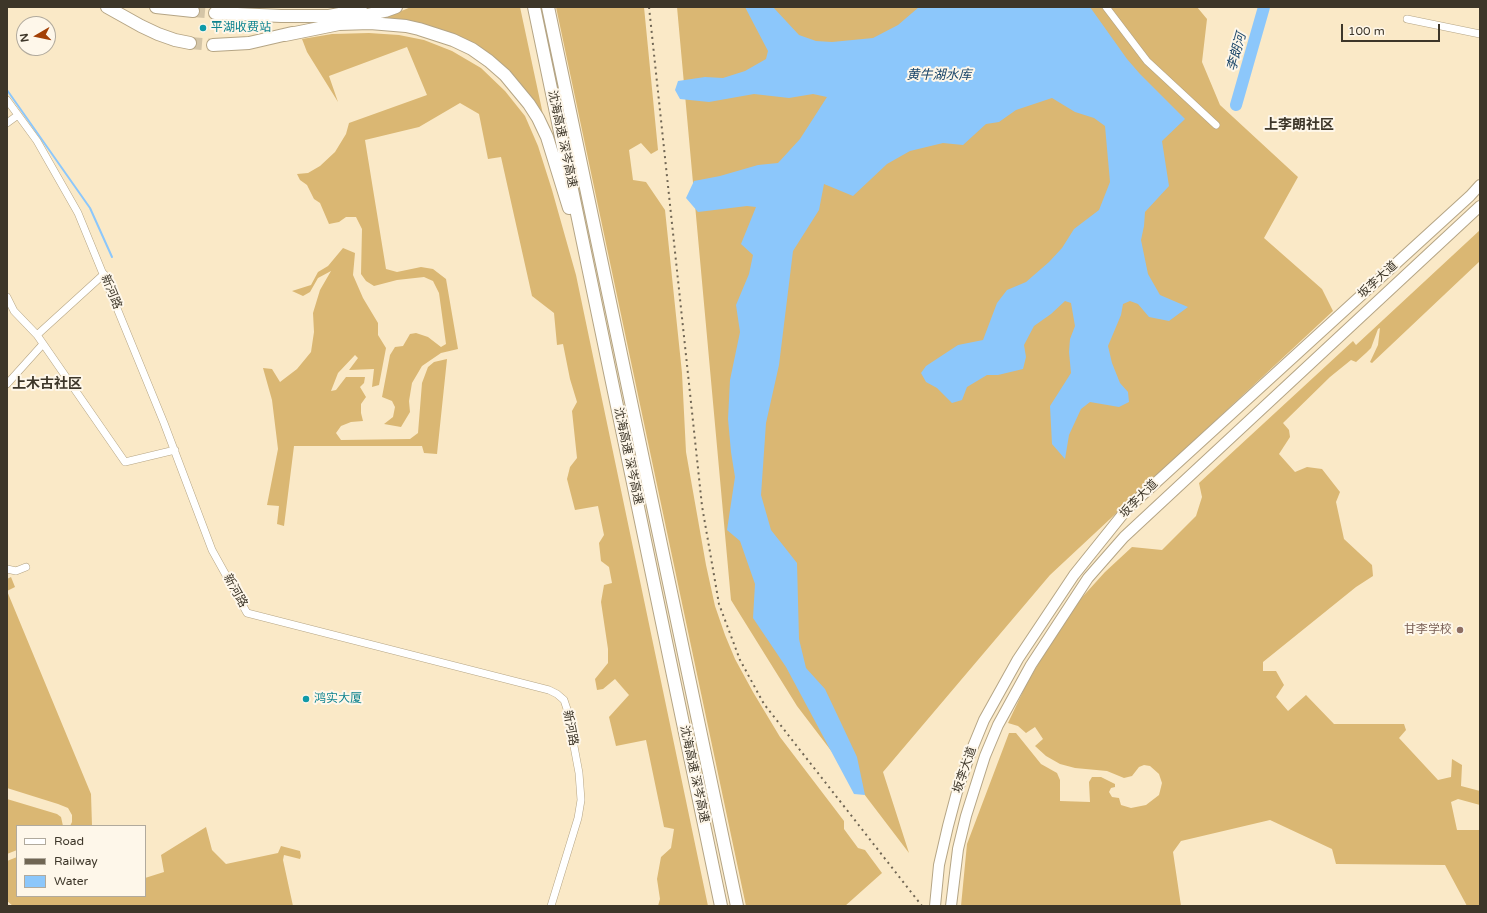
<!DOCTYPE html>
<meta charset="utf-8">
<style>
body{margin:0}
#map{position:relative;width:1487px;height:913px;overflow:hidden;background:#fae9c7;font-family:"Varela Round",sans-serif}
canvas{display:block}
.frame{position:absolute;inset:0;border:8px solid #3d3629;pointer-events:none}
.legend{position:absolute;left:16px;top:825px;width:130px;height:72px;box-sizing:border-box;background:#fef7ea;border:1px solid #b1aa9d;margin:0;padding:5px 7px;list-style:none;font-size:12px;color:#3d3629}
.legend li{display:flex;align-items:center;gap:8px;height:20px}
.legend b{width:20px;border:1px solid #b1aa9d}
.north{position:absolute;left:16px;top:16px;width:40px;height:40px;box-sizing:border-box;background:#fef7ea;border:1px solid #b1aa9d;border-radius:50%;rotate:261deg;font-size:11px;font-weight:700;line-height:16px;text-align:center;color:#3d3629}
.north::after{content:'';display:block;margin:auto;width:14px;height:18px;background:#a34005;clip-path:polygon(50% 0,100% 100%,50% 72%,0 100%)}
.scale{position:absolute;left:1341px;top:24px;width:99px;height:18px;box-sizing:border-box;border:2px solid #3d3629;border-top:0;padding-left:5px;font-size:12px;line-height:14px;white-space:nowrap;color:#3d3629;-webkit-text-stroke:3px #fef7ea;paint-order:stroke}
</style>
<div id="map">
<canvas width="1487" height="913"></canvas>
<div class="frame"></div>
<ul class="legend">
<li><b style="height:5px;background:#fff"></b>Road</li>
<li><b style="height:5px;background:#706654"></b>Railway</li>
<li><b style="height:11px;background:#8cc7fb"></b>Water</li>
</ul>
<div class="north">N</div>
<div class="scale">100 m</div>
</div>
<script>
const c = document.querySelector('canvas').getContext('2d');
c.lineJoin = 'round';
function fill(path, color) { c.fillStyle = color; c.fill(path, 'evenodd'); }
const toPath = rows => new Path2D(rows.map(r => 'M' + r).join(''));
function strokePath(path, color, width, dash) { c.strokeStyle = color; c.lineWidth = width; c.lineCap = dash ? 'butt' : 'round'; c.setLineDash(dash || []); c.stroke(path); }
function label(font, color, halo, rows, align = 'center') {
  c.font = font + ' "Varela Round","Noto Sans SC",sans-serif'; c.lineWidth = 4; c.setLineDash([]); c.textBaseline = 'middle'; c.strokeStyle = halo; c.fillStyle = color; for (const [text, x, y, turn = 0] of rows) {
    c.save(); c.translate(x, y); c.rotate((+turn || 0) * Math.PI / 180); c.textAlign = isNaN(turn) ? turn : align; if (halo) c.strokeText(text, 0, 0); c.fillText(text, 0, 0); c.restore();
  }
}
fill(toPath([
 [411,7,520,7,545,124,479,51,382,19],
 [556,7,644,7,658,150,651,154,641,143,629,150,633,180,646,182,665,210,682,373,686,452,706,565,715,606,725,635,735,659,753,692,780,737,844,821,844,829,858,848,865,850,882,873,845,906,746,906],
 [677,7,1197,7,1207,19,1202,62,1220,105,1298,177,1264,238,1322,289,1333,311,1050,575,883,772,909,853,797,706,731,600],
 [369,33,399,35,424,40,452,51,481,68,505,91,525,116,538,146,552,190,576,275,708,906,658,906,660,899,657,879,661,857,671,848,674,829,664,827,646,740,616,746,609,717,629,695,615,679,603,689,597,690,595,679,608,663,608,649,601,602,604,585,612,583,609,567,601,561,599,543,604,535,598,506,575,510,567,479,570,467,577,458,572,411,577,402,570,379,563,344,557,345,554,313,532,296,501,157,488,159,479,114,460,103,419,127,365,140,386,269,397,272,421,267,433,269,446,279,458,349,441,353,422,366,412,383,409,401,410,412,401,427,384,424,393,417,395,407,392,401,382,397,390,355,395,347,403,346,410,334,416,333,428,337,441,347,446,344,439,293,433,281,424,277,397,280,374,286,366,281,361,274,362,229,356,217,346,217,339,222,329,224,320,203,314,199,307,185,300,180,297,174,308,173,320,166,335,152,346,134,349,123,427,95,407,47,329,76,338,102,307,52,302,39,332,34],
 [1480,230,1480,261,1372,363,1370,362,1378,345,1380,328,1378,329,1371,348,1366,353,1356,362,1351,360,1330,377,1283,423,1289,430,1290,437,1279,454,1295,472,1307,467,1322,469,1340,492,1336,502,1344,539,1372,565,1373,576,1356,587,1263,662,1263,671,1276,671,1284,685,1276,697,1288,711,1306,695,1334,724,1404,724,1406,730,1399,738,1438,780,1451,777,1452,759,1462,765,1461,786,1480,791,1480,805,1458,799,1451,802,1457,830,1480,830,1480,906,1467,906,1445,865,1336,864,1332,849,1270,820,1181,841,1173,852,1181,906,961,906,967,844,1009,733,1016,733,1041,764,1057,773,1060,780,1060,801,1090,802,1089,782,1092,777,1101,777,1115,784,1115,787,1111,788,1109,792,1112,797,1119,798,1121,805,1131,808,1146,805,1159,795,1162,783,1159,774,1150,766,1144,765,1139,767,1132,776,1124,778,1107,771,1075,768,1060,764,1046,756,1035,746,1043,739,1035,727,1026,733,1018,726,1008,723,1026,685,1047,649,1076,604,1105,572,1132,547,1162,550,1196,516,1202,497,1199,483,1353,341,1356,345],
 [343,248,355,253,353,275,363,298,378,323,378,335,386,348,379,385,372,387,374,369,349,370,358,358,355,355,338,373,331,391,336,390,346,377,365,377,364,383,360,387,366,397,361,404,361,413,363,421,351,422,341,426,336,433,341,440,410,439,418,433,422,383,428,367,434,362,447,359,437,454,424,453,422,446,294,446,284,526,277,524,279,506,267,505,278,449,272,400,263,368,272,369,280,382,297,369,311,352,314,332,313,313,320,290,331,271,318,278,310,292,303,296,292,291,311,285,318,272,328,266],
 [11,577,15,587,7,591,91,794,92,826,70,826,72,822,72,815,68,808,58,804,7,788,7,579],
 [7,799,57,814,61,817,63,826,17,826,17,850,7,854],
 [206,827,212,850,226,864,278,853,281,846,300,851,301,856,300,859,284,855,283,860,293,906,13,906,7,901,7,861,17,857,17,896,145,896,145,878,164,872,161,855]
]), '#dab773');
fill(toPath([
 [745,7,773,7,799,35,816,41,832,42,873,38,898,25,919,7,1090,7,1127,59,1140,74,1185,119,1162,141,1169,186,1145,212,1144,226,1141,240,1148,274,1160,295,1188,307,1169,321,1149,317,1138,304,1130,301,1123,304,1121,315,1108,346,1112,363,1120,383,1128,392,1129,402,1119,407,1090,402,1081,409,1069,435,1065,459,1052,444,1050,406,1071,373,1069,352,1070,339,1075,326,1071,303,1065,301,1051,314,1034,326,1024,345,1026,357,1023,369,998,375,987,375,967,387,962,400,952,403,937,388,926,382,921,373,926,366,958,345,983,340,997,303,1007,290,1026,282,1049,262,1062,248,1074,229,1099,210,1110,182,1105,126,1094,118,1075,112,1052,98,1016,110,999,122,986,124,963,145,943,143,910,151,887,164,853,196,824,184,819,210,793,251,779,365,766,423,761,495,771,530,797,563,799,639,806,668,825,689,842,725,857,757,865,795,854,794,786,667,753,618,755,584,740,541,727,530,735,477,731,452,728,419,730,380,740,332,736,305,749,274,753,255,741,244,756,207,747,206,698,212,686,198,694,181,720,176,758,165,778,163,800,139,827,97,813,94,789,98,754,94,709,102,680,99,675,90,678,81,705,77,723,78,745,71,766,59,768,51]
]), '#8cc7fb');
strokePath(toPath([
 [7,90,90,208,112,257]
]), '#8cc7fb', 2);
strokePath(toPath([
 [1236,105,1264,7]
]), '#8cc7fb', 12);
strokePath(toPath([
 [193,11,215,13],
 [190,43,213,45]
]), '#d4c5a7', 12, [12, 6]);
const minor = toPath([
 [1106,7,1147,61,1216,125],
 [1407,19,1480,34],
 [7,100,37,141,78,213,164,423,212,550,247,613,549,690,557,694,564,700,567,709,579,773,581,800,578,818,551,906],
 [7,123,18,115],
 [7,297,14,311,37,335,125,462,175,450],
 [37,335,104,274],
 [7,384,43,344],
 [7,569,16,571,26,567]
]);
const primary = toPath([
 [935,906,939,865,948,826,957,792,970,754,984,720,1018,659,1074,575,1127,509,1470,196,1480,185],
 [951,906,958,849,966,816,985,756,998,725,1031,665,1088,578,1124,537,1480,206]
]);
const motorway = toPath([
 [107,7,141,26,158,34,175,40,190,43],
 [156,7,193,11],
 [534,7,721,906],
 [548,7,737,906],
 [215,13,281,16,329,16,361,10],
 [353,18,385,11,396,7],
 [285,35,339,24,370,23,406,26,419,29,453,40,472,49,489,61,505,75,529,104,538,118,547,137,569,208],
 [213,45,249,43,292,33]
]);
strokePath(minor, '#b5a585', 8);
strokePath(primary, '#b5a585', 12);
strokePath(motorway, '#b5a585', 14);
strokePath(minor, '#fff', 7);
strokePath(primary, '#fff', 10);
strokePath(motorway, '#fff', 12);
strokePath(toPath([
 [649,7,702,506,719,604,740,660,764,704,922,906]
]), '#706654', 2, [2, 4]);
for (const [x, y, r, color] of [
 [203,28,4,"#0f9aa8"],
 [1460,630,4,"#8d6e63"],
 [306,699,4,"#0f9aa8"]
]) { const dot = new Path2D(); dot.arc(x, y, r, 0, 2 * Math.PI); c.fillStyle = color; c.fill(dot); strokePath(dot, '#fef7ea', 1.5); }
label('12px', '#0d838f', '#fef7ea', [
 ["平湖收费站",211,28],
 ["鸿实大厦",314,699]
], 'left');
label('12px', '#3d3629', '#fef7ea', [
 ["沈海高速 深岑高速",562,139,78],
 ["坂李大道",1378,280,-42],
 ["新河路",111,292,68],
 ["沈海高速 深岑高速",628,456,78],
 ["坂李大道",1139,499,-45],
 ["新河路",235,591,61],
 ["新河路",570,728,79],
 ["坂李大道",965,770,-71],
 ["沈海高速 深岑高速",694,774,78]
]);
label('12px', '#785e54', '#fef7ea', [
 ["甘李学校",1452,630]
], 'right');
label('italic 13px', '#1b4669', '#fef7ea', [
 ["李朗河",1237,52,-74],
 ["黄牛湖水库",939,76]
]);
label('bold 14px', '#3d3629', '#fef7ea', [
 ["上李朗社区",1299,125],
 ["上木古社区",47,384]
]);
</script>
